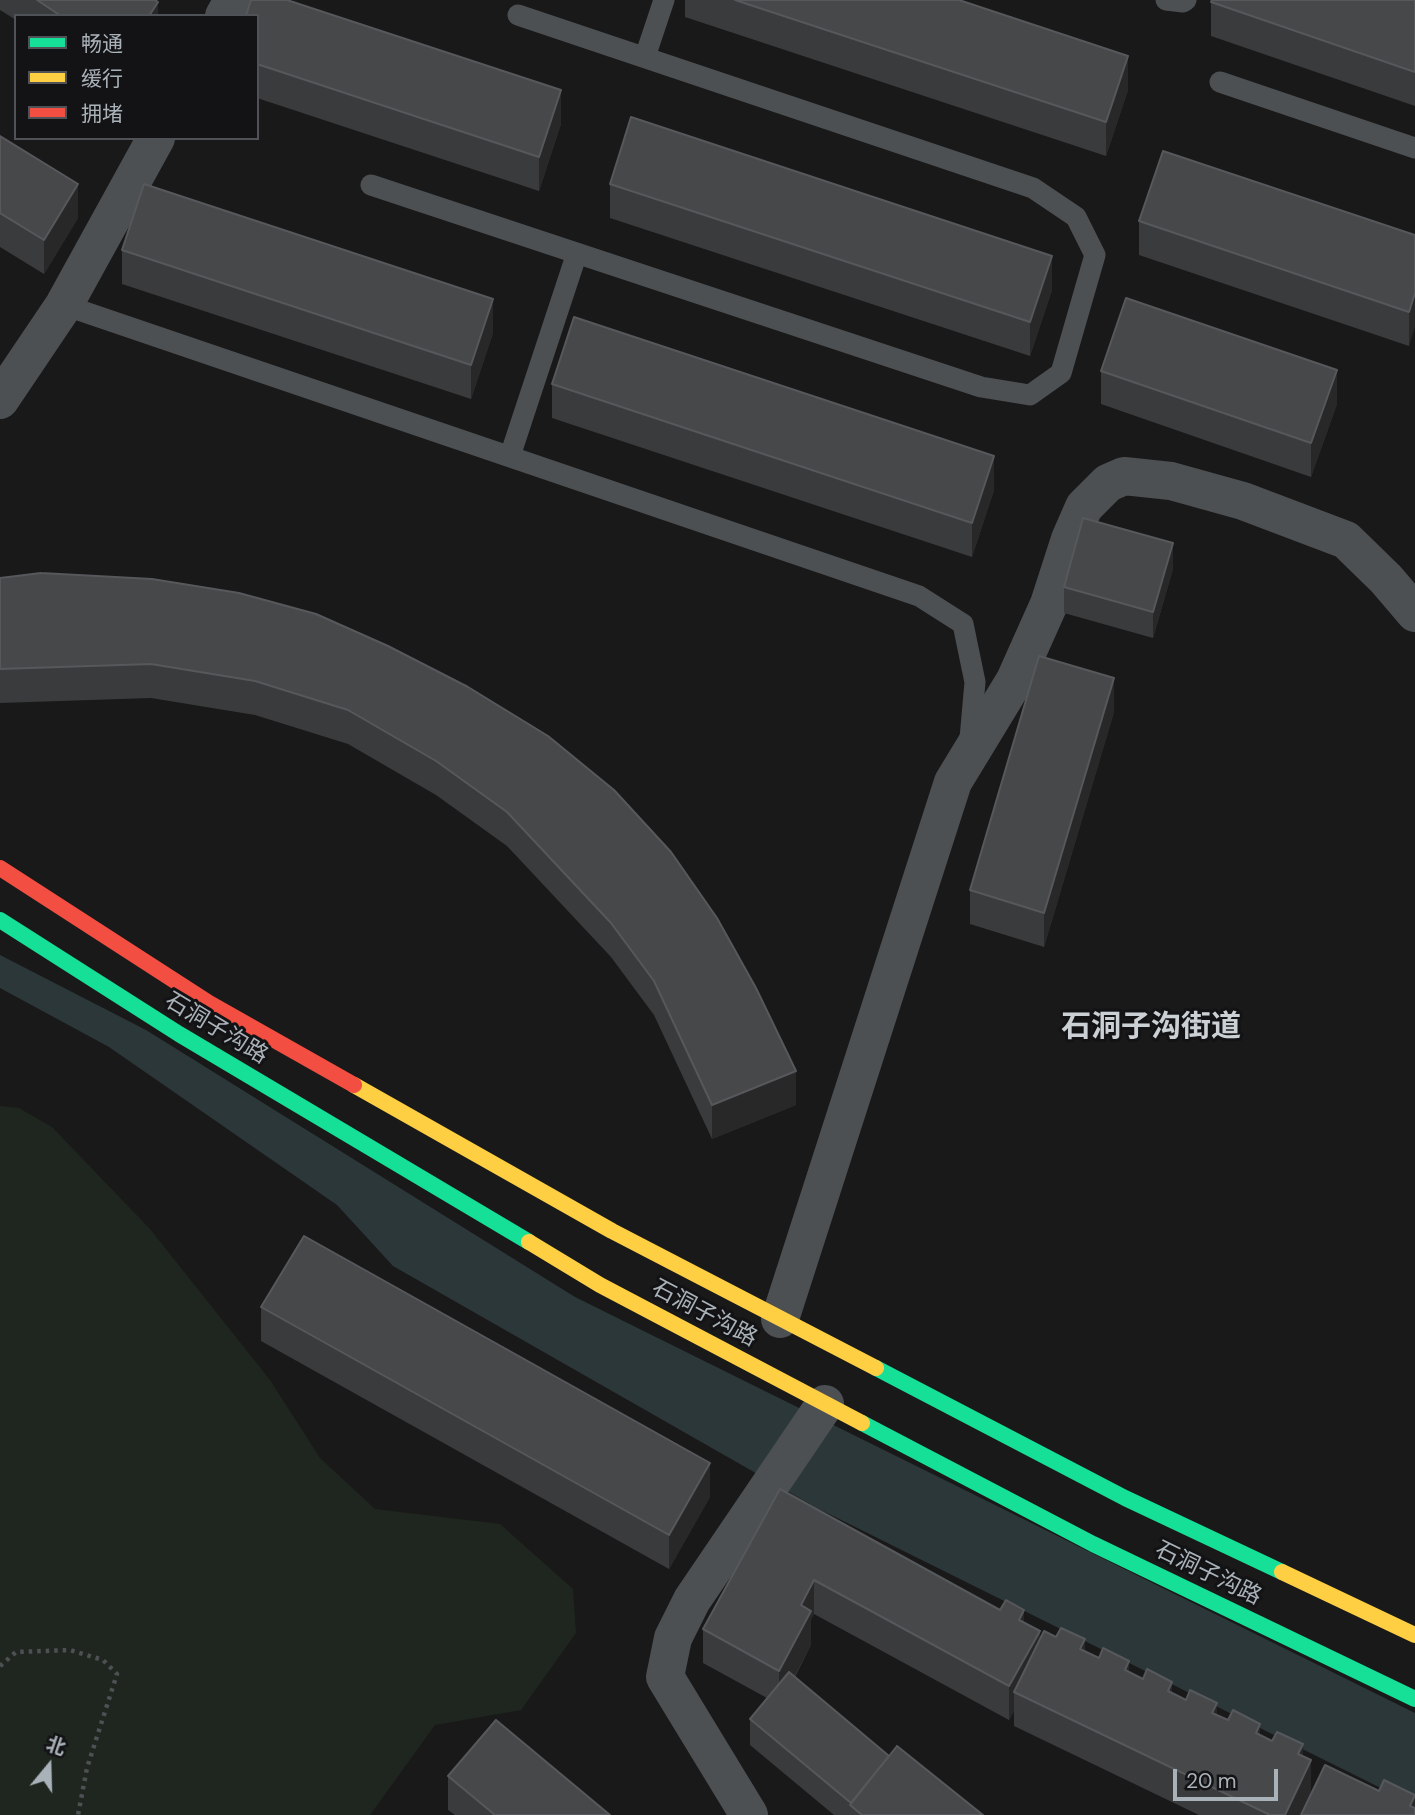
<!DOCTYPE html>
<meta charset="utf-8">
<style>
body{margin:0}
#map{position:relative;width:1415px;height:1815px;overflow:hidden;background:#191919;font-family:"DM Sans","Noto Sans SC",sans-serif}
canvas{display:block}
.legend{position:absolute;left:14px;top:14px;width:245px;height:126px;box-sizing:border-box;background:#131315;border:2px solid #4f5357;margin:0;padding:9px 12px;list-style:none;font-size:21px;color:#aab2b9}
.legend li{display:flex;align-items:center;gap:14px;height:35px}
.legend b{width:35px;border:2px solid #4f5357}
.north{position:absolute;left:14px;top:1731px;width:70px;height:70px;-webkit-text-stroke:5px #131315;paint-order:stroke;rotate:19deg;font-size:19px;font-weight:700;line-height:28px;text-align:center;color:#aab2b9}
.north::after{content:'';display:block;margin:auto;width:24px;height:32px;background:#aab2b9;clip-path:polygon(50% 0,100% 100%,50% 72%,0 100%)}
.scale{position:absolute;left:1173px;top:1769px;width:105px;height:32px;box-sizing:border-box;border:4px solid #aab2b9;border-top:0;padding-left:9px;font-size:21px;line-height:24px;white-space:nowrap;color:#aab2b9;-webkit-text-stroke:5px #131315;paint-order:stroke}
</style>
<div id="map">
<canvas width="1415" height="1815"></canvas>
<ul class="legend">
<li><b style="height:9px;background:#16e098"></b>畅通</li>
<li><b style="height:9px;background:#ffcf43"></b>缓行</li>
<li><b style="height:9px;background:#f24e42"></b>拥堵</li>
</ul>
<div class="north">北</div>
<div class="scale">20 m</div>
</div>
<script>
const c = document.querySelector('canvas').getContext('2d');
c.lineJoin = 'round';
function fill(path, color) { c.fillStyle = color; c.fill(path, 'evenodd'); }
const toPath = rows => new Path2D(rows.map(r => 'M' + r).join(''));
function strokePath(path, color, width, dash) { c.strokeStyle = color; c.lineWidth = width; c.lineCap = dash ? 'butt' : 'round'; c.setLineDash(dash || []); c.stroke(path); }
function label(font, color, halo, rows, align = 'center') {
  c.font = font + ' "DM Sans","Noto Sans SC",sans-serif'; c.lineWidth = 6; c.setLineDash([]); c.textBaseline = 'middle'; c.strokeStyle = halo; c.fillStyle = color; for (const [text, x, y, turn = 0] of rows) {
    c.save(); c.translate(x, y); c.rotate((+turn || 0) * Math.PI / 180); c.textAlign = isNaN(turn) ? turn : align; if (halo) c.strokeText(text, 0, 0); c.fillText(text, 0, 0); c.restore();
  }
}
fill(toPath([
 [0,1106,19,1108,52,1127,150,1229,270,1380,320,1458,375,1509,500,1524,573,1589,576,1633,521,1710,435,1725,370,1815,0,1815]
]), '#1f261f');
fill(toPath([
 [0,955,146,1030,575,1297,1415,1713,1415,1805,817,1508,393,1266,337,1205,109,1047,0,988]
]), '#2c373a');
strokePath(toPath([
 [0,1666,16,1652,70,1650,103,1660,117,1674,87,1768,78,1815]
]), '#4f5053', 4.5, [3.5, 5]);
strokePath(toPath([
 [1166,0,1183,2,1186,0],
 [645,57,664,0],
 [1220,82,1415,148],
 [371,185,981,387,1030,395,1061,373,1095,255,1076,217,1033,188,518,15],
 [64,305,919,596,963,624,975,682,970,739],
 [510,456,577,253]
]), '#4d5052', 21);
strokePath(toPath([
 [224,16,233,0],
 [0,400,64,305,156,138],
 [780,1319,953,782,1015,680,1049,604,1070,539,1084,507,1108,483,1124,476,1171,481,1243,501,1346,540,1386,579,1415,613],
 [749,1815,665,1677,673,1638,692,1600,825,1404]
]), '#4d5052', 38);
strokePath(toPath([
 [0,920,179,1034,529,1242],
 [876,1368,1125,1498,1282,1572],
 [862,1423,1093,1544,1415,1699]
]), '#16e098', 16);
strokePath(toPath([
 [354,1085,612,1231,876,1368],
 [529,1242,600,1285,862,1423],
 [1282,1572,1415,1635]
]), '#ffcf43', 16);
strokePath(toPath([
 [0,868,209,1003,354,1085]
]), '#f24e42', 16);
fill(toPath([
 [0,0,155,0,158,16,16,16,16,20,0,10],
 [685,0,959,0,1128,90,1106,156,685,17],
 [1415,0,1415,106,1211,36,1211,2],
 [257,16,561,124,539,191,257,98],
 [0,136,78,218,44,274,0,247],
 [610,184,1052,290,1030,356,610,218],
 [1139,221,1415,235,1409,346,1139,255],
 [122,250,493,333,471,399,122,284],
 [1101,371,1337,404,1311,477,1101,404],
 [552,384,994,490,972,557,552,418],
 [1173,569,1153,638,1064,613,1064,587],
 [0,578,316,614,796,1105,712,1139,654,1015,611,957,507,846,436,795,348,744,255,715,151,698,0,703],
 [1114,712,1044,947,970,924,970,890],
 [261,1307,710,1497,669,1569,261,1341],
 [780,1489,1040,1639,1085,1651,1303,1756,1311,1794,1379,1791,1415,1795,1415,1815,1199,1815,1014,1726,1014,1711,1009,1720,814,1614,811,1619,811,1645,795,1677,889,1756,983,1815,834,1815,750,1745,750,1719,767,1698,703,1663,703,1629],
 [448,1776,610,1815,455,1815,448,1810]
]), '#3a3b3c');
fill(toPath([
 [158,2,158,16,149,16],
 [1128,56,1128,90,1106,156,1106,122],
 [561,90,561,124,539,191,539,157],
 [78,184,78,218,44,274,44,240],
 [1052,256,1052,290,1030,356,1030,322],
 [1415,293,1415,327,1409,346,1409,312],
 [493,299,493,333,471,399,471,365],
 [1337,370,1337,404,1311,477,1311,443],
 [994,456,994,490,972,557,972,523],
 [1173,543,1173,569,1153,638,1153,612],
 [1114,678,1114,712,1044,947,1044,913],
 [796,1071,796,1105,712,1139,712,1105],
 [710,1463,710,1497,669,1569,669,1535],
 [814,1580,814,1614,811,1619,811,1645,779,1705,779,1671,801,1605],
 [1024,1610,1024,1644,1019,1620],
 [1040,1631,1040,1665,1014,1692,1014,1711,1009,1720,1009,1686],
 [1085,1639,1085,1673,1080,1649],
 [1129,1661,1129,1695,1125,1670],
 [1172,1682,1172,1716,1168,1691],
 [1217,1703,1217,1737,1212,1713],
 [1260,1724,1260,1758,1256,1733],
 [1303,1744,1303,1778,1311,1760,1311,1794,1301,1815,1285,1815,1298,1754],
 [1415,1795,1415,1815,1410,1806]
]), '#282829');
const building = toPath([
 [37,0,155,0,158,2,149,16,61,16,37,0],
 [251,0,287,0,561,90,539,157,257,64,257,16,246,16,251,0],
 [735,0,959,0,1128,56,1106,122,735,0],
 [1212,0,1415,0,1415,72,1211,2,1212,0],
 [631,117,1052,256,1030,322,610,184,631,117],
 [0,136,78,184,44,240,0,213,0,136],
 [1163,151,1415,235,1415,293,1409,312,1139,221,1163,151],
 [144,184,493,299,471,365,122,250,144,184],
 [1126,298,1337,370,1311,443,1101,371,1126,298],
 [574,317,994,456,972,523,552,384,574,317],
 [1083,518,1173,543,1153,612,1064,587,1083,518],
 [41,573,152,579,239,593,316,614,388,646,468,687,548,736,614,790,671,852,717,918,756,988,796,1071,712,1105,654,981,611,923,507,812,436,761,348,710,255,681,151,664,0,669,0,578,41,573],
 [1039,656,1114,678,1044,913,970,890,1039,656],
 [304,1236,710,1463,669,1535,261,1307,304,1236],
 [780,1489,1000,1610,1006,1600,1024,1610,1019,1620,1040,1631,1009,1686,814,1580,801,1605,811,1611,779,1671,703,1629,780,1489],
 [1061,1628,1085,1639,1080,1649,1099,1658,1103,1648,1129,1661,1125,1670,1143,1679,1147,1669,1172,1682,1168,1691,1186,1700,1190,1690,1217,1703,1212,1713,1228,1720,1233,1710,1260,1724,1256,1733,1272,1741,1277,1732,1303,1744,1298,1754,1311,1760,1285,1815,1270,1815,1014,1692,1044,1631,1056,1637,1061,1628],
 [789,1672,889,1756,851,1803,750,1719,789,1672],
 [496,1720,610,1815,495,1815,448,1776,496,1720],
 [897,1746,983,1815,862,1815,850,1805,897,1746],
 [1325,1765,1379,1791,1384,1780,1415,1795,1410,1806,1415,1808,1415,1815,1301,1815,1325,1765]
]);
fill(building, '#46484a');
strokePath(building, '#56585b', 2);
label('23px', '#aab2b9', '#131315', [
 ["石洞子沟路",216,1029,31],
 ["石洞子沟路",704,1314,28],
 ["石洞子沟路",1208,1574,26]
]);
label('bold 30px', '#cbd0d5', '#131315', [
 ["石洞子沟街道",1151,1028]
]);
</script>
